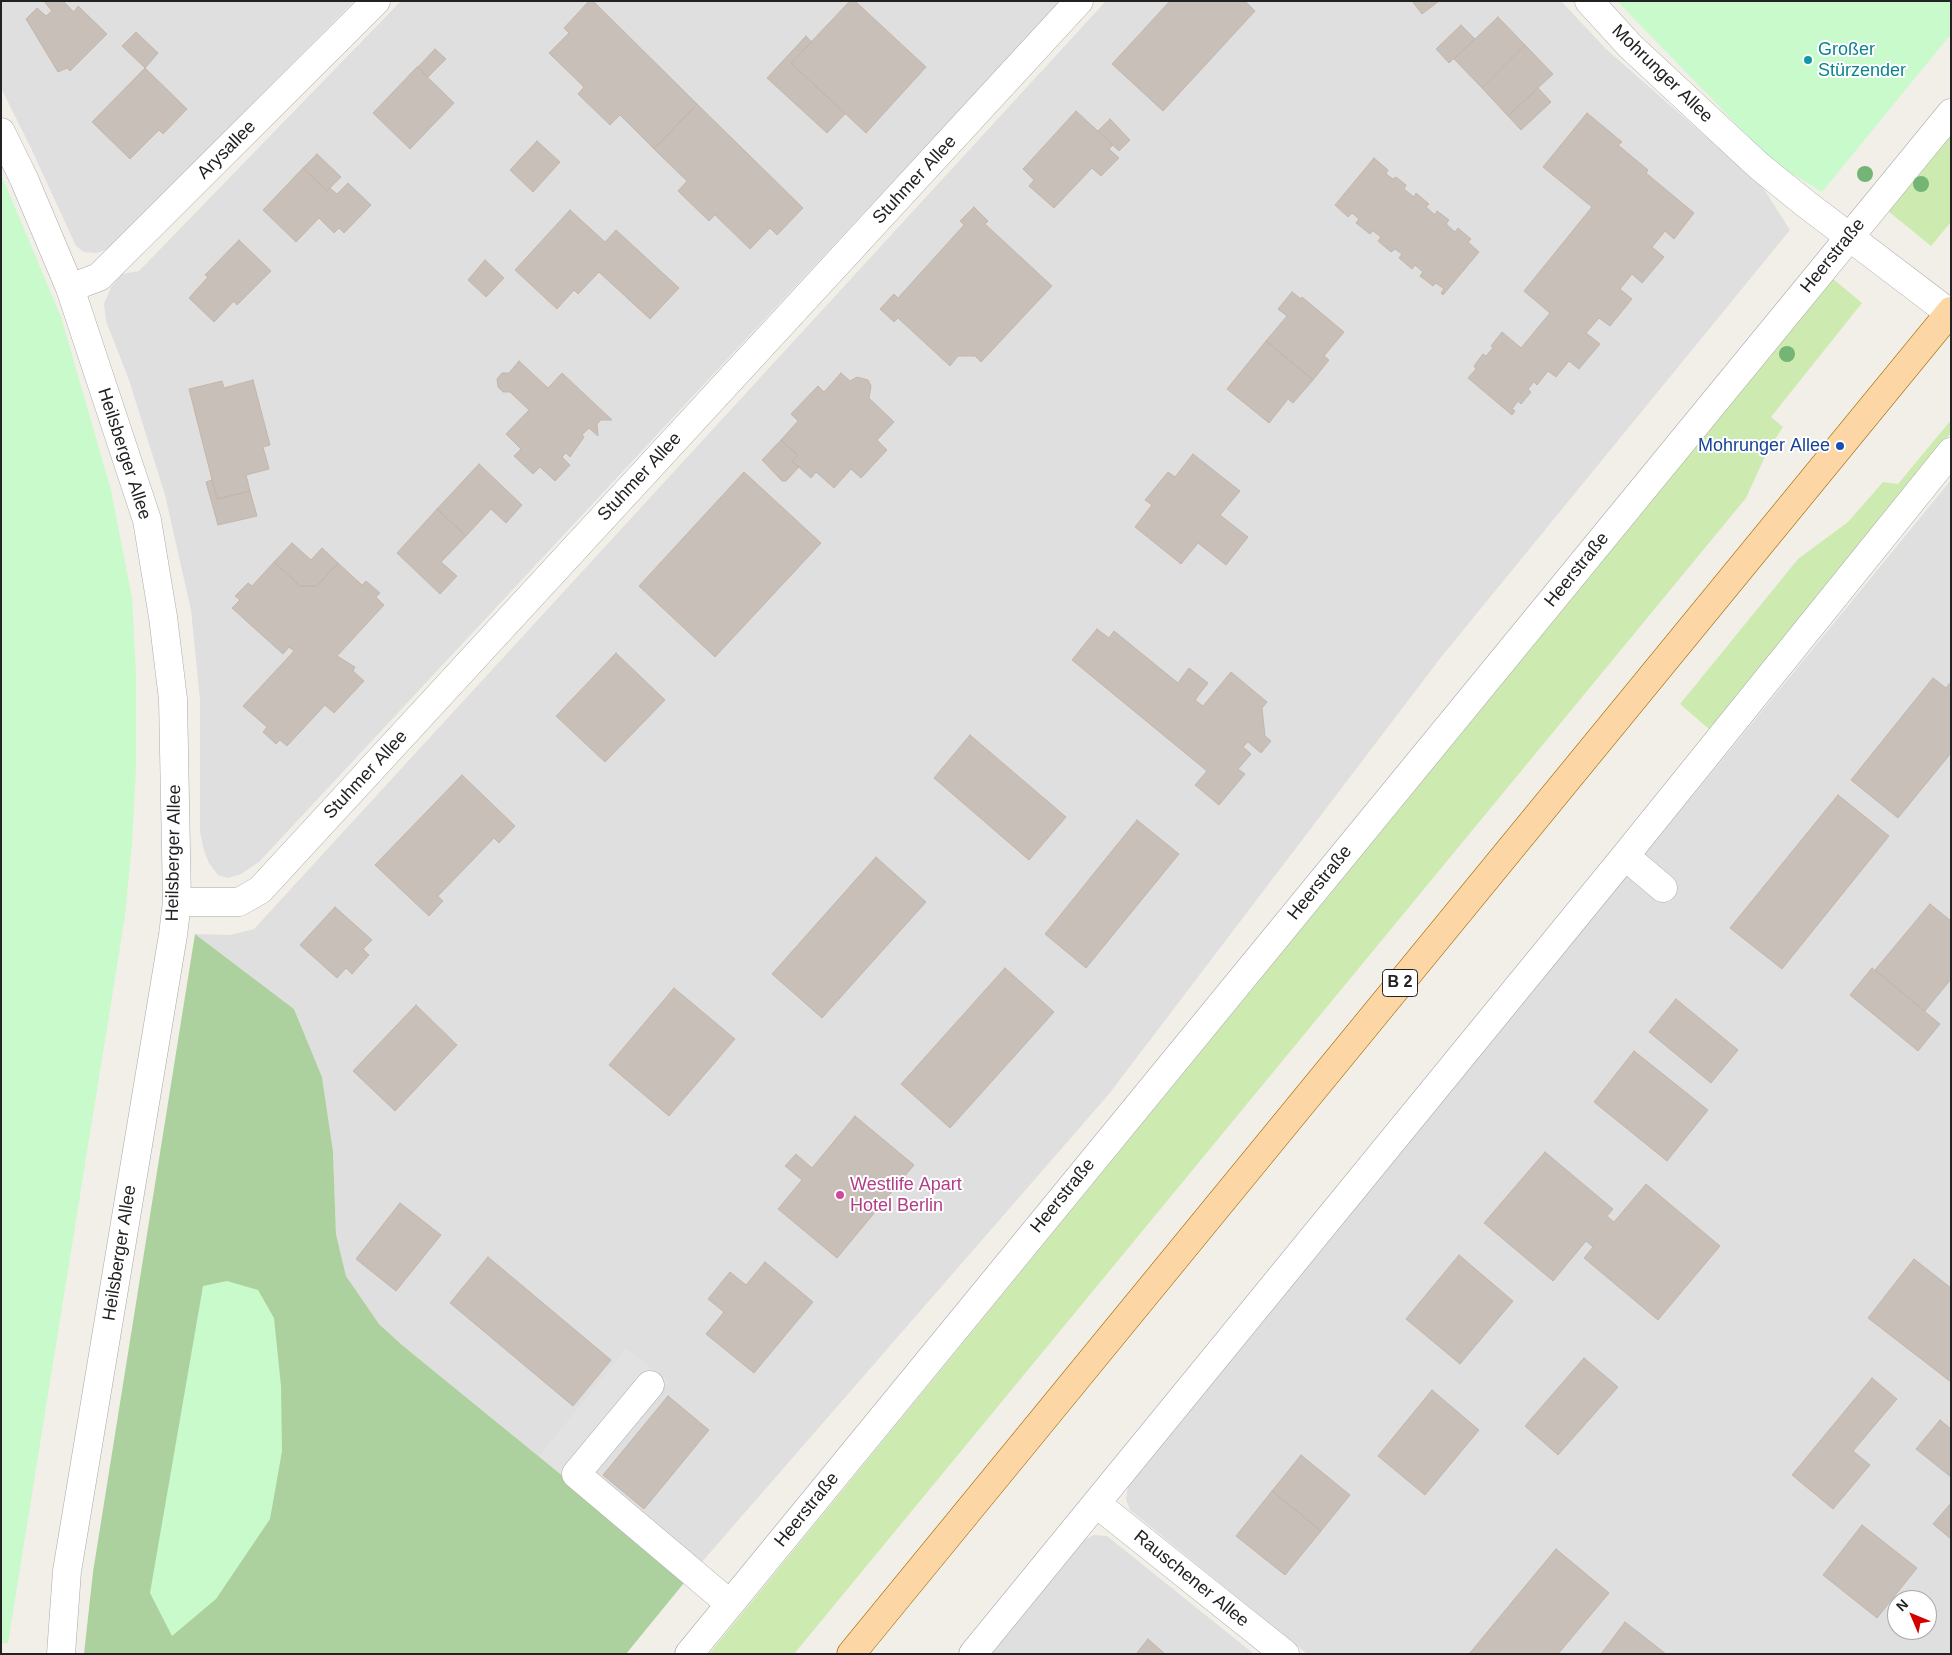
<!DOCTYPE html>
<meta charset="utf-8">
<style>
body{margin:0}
#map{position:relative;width:1952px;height:1655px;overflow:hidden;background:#f2efe9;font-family:Arial,sans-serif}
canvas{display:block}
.frame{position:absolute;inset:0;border:2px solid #222;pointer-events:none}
.north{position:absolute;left:1887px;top:1590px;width:50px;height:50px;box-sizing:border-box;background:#fff;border:1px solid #a7a7a7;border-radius:50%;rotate:315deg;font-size:14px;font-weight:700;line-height:20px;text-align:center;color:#222}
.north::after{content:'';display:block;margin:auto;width:18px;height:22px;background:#d40000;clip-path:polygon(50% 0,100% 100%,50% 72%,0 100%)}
</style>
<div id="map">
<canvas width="1952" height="1655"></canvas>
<div class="frame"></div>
<div class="north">N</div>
</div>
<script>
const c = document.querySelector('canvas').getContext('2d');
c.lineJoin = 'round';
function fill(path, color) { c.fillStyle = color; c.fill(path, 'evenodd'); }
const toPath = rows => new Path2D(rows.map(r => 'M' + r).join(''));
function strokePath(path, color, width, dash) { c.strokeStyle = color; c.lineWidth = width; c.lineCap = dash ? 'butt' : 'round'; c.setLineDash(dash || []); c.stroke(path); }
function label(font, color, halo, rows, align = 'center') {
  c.font = font + ' Arial,sans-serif'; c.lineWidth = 4; c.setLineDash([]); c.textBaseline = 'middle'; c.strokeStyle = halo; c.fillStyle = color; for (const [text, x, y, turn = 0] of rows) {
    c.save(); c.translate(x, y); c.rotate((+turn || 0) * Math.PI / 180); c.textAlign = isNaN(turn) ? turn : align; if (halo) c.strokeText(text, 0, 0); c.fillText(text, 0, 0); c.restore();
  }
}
fill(toPath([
 [1,1,354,1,109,249,96,253,84,252,76,246,30,146,1,88],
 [401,1,1061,1,259,862,241,874,228,878,218,875,209,863,204,851,200,832,200,700,191,610,165,495,129,380,106,321,104,304,111,287,122,274,139,271],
 [1106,1,1561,1,1606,49,1762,186,1790,230,1442,656,1109,1094,688,1578,402,1345,379,1324,346,1276,336,1234,333,1151,322,1077,294,1009,195,934,230,935,254,929],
 [1951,480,1951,1654,1307,1654,1130,1510,1126,1499,1128,1486],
 [1897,1600,1927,1600,1927,1630,1897,1630],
 [1094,1535,1107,1536,1254,1654,991,1654,1084,1540]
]), '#e0dfdf');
fill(toPath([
 [1951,132,1951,222,1931,246,1888,211],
 [1832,278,1862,303,1771,417,1783,427,1768,450,1746,498,794,1654,709,1654],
 [1951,420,1951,433,1709,729,1680,704,1798,559,1848,522,1883,482,1898,484]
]), '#cdebb0');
fill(toPath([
 [195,934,294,1009,322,1077,333,1151,336,1234,346,1276,379,1324,402,1345,688,1578,626,1654,84,1654,93,1572]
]), '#add19e');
fill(toPath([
 [1617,1,1951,1,1951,34,1822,192,1773,162],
 [1,174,61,317,111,490,132,598,136,673,136,768,132,844,125,916,8,1643,1,1643],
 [227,1281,258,1290,274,1318,281,1386,282,1451,270,1519,216,1599,172,1636,150,1593,203,1286]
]), '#c8facc');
fill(toPath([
 [626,1348,669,1382,580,1490,539,1456]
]), '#e2e2e2');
const building = toPath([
 [63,1,74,12,78,6,107,34,70,71,67,68,58,72,26,19,37,8,46,16,52,11,44,1,63,1],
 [589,1,593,1,697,104,654,149,620,115,610,125,578,94,584,87,549,53,569,33,564,28,589,1],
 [850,1,855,1,926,67,866,133,791,63,850,1],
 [1170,1,1245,1,1255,11,1163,111,1112,64,1170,1],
 [1412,1,1439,1,1422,14,1412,1],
 [1498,17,1525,45,1482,88,1454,59,1498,17],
 [1461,25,1475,39,1449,63,1436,49,1461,25],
 [136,32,158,53,145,68,122,46,136,32],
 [806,36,812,42,791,63,845,114,827,133,767,78,806,36],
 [1525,45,1553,74,1508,116,1482,88,1525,45],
 [435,49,446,59,428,77,418,67,435,49],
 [417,67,454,103,410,149,373,113,417,67],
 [145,68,187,109,163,134,159,130,130,159,92,122,145,68],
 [1538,88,1551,102,1521,130,1508,116,1538,88],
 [697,104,803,208,777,235,770,228,750,249,715,215,709,221,678,191,687,181,654,149,697,104],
 [1076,111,1113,145,1109,149,1119,158,1101,176,1092,168,1054,208,1029,186,1034,180,1023,169,1076,111],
 [1587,113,1622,142,1618,145,1648,170,1646,173,1694,213,1674,239,1665,231,1652,247,1664,257,1642,283,1632,274,1620,289,1632,299,1610,326,1599,318,1586,333,1600,344,1579,369,1569,361,1556,377,1548,371,1537,385,1534,382,1528,389,1531,392,1521,404,1518,401,1512,409,1515,411,1512,415,1468,378,1476,369,1474,366,1483,354,1486,356,1493,348,1491,346,1502,332,1521,348,1550,313,1524,291,1592,207,1543,167,1587,113],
 [1110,119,1130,140,1119,151,1098,131,1110,119],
 [537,141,560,162,533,192,510,170,537,141],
 [317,154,341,177,327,191,303,168,317,154],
 [1374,158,1388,170,1386,174,1393,179,1396,177,1406,185,1404,189,1414,197,1416,193,1429,204,1426,207,1435,215,1437,211,1449,220,1446,224,1455,232,1458,228,1471,239,1468,242,1479,252,1443,295,1441,293,1444,289,1436,283,1433,286,1420,276,1423,272,1415,265,1412,269,1399,258,1402,254,1395,249,1391,252,1378,241,1381,237,1373,231,1370,234,1356,223,1359,219,1352,213,1348,217,1335,205,1374,158],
 [303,168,327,191,330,188,337,194,348,183,371,205,344,233,339,228,334,233,319,218,296,242,263,210,303,168],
 [974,207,988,221,985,224,1052,286,981,362,975,356,958,356,950,366,898,318,894,322,880,309,894,294,898,298,964,225,960,221,974,207],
 [570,210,605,242,616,230,679,288,650,319,599,272,578,294,574,290,557,309,515,270,570,210],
 [239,240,271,271,237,305,234,301,214,322,189,298,208,277,205,275,239,240],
 [485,260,504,278,486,297,468,280,485,260],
 [1292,292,1301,299,1302,297,1344,332,1324,356,1329,360,1313,380,1266,341,1287,316,1278,309,1292,292],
 [1266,341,1313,380,1293,403,1288,399,1269,423,1227,389,1266,341],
 [519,361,548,388,562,373,612,420,601,420,597,424,598,436,589,428,582,435,584,437,570,457,566,453,562,457,570,465,555,481,540,467,533,474,514,456,521,449,506,434,529,410,510,392,503,392,498,387,497,379,502,373,509,373,519,361],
 [841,373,850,381,857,377,868,380,871,386,869,398,894,422,877,440,887,450,861,478,851,469,834,488,816,472,811,478,792,461,798,455,781,440,798,421,791,414,818,386,824,392,841,373],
 [253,380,270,445,263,447,269,469,246,475,250,491,217,499,189,389,222,381,224,388,253,380],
 [781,440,798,455,792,461,799,467,786,481,782,481,762,460,781,440],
 [1193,454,1240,491,1220,515,1248,537,1226,565,1198,543,1181,564,1135,527,1152,505,1145,500,1168,472,1175,477,1193,454],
 [479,464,522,505,506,523,491,509,466,536,437,509,479,464],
 [744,472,821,543,715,657,639,586,744,472],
 [212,480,217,499,250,491,257,516,218,525,206,482,212,480],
 [437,509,466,536,441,562,457,576,440,594,397,553,437,509],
 [292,543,311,560,322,548,338,563,317,586,300,586,274,562,292,543],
 [274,562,300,586,317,586,338,563,362,585,366,581,380,593,376,597,384,605,337,656,355,667,353,671,364,681,334,713,325,705,287,746,280,740,276,744,263,732,267,727,243,706,294,651,289,647,283,654,232,608,240,600,235,596,248,583,252,586,274,562],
 [1097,629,1109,638,1114,631,1178,683,1189,668,1208,683,1195,700,1203,706,1231,672,1267,702,1262,708,1265,736,1271,741,1261,753,1248,742,1243,747,1251,754,1238,769,1245,774,1219,805,1195,785,1207,771,1072,660,1097,629],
 [616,653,665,700,605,762,556,716,616,653],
 [1933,678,1946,688,1951,682,1951,753,1898,818,1851,780,1933,678],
 [970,735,1066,817,1029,860,934,778,970,735],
 [462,775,515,826,499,843,494,838,438,896,443,901,429,916,375,865,462,775],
 [1838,795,1889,836,1782,969,1730,928,1838,795],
 [1137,820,1179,854,1086,968,1045,934,1137,820],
 [876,857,926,902,822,1018,772,974,876,857],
 [1930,904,1951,921,1951,979,1925,1011,1875,970,1930,904],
 [335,907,372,940,363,949,369,955,352,974,346,968,337,978,300,945,335,907],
 [1005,968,1054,1012,950,1128,901,1084,1005,968],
 [1872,968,1940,1024,1918,1051,1850,995,1872,968],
 [674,988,735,1039,669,1116,609,1065,674,988],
 [1676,999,1738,1050,1711,1083,1649,1032,1676,999],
 [416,1005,457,1045,395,1111,353,1071,416,1005],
 [1634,1051,1708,1110,1667,1161,1594,1102,1634,1051],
 [855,1116,914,1165,837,1258,778,1209,802,1180,785,1166,796,1154,812,1168,855,1116],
 [1545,1152,1613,1209,1607,1216,1614,1222,1646,1184,1720,1246,1658,1320,1584,1258,1593,1247,1586,1241,1553,1281,1484,1223,1545,1152],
 [400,1203,441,1235,396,1291,356,1259,400,1203],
 [1459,1255,1513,1301,1460,1364,1406,1319,1459,1255],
 [488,1257,611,1360,573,1406,450,1303,488,1257],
 [1914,1259,1951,1288,1951,1382,1868,1318,1914,1259],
 [765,1262,813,1302,754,1373,706,1334,724,1312,708,1299,730,1272,746,1285,765,1262],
 [1584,1358,1618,1387,1558,1455,1525,1426,1584,1358],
 [1872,1378,1897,1399,1853,1451,1870,1465,1833,1509,1792,1475,1872,1378],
 [1432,1390,1479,1430,1425,1495,1378,1456,1432,1390],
 [668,1396,709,1430,644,1509,603,1475,668,1396],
 [1940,1420,1951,1429,1951,1477,1916,1449,1940,1420],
 [1301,1455,1350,1495,1321,1531,1272,1491,1301,1455],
 [1272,1491,1321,1531,1285,1575,1236,1536,1272,1491],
 [1951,1503,1951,1539,1933,1524,1951,1503],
 [1862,1525,1917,1568,1877,1618,1823,1575,1862,1525],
 [1556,1549,1609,1593,1558,1654,1469,1654,1556,1549],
 [1625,1622,1666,1654,1601,1654,1625,1622],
 [1148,1639,1165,1654,1136,1654,1148,1639]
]);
fill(building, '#c7bfb8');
strokePath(building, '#c4b6ab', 1);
const minor = toPath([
 [1589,1,1630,46,1759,166,1806,204,1951,314],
 [1,132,24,179,70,288,147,520,163,617,173,699,177,902,173,935,67,1571,61,1654],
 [70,288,99,277,376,1],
 [1625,856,1663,888],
 [177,902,239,902,260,890,1079,1],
 [650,1385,576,1474,730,1604],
 [1097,1504,1285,1654],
 [689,1654,1951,113],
 [973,1654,1625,856,1951,452]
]);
const major = toPath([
 [851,1654,1951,311]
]);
strokePath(minor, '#a9a9a9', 29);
strokePath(major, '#a06b00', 29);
strokePath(minor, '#fff', 28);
strokePath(major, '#fcd6a4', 28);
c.fillStyle = '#74b475';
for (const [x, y] of [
 [1865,174],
 [1921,184],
 [1787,354]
]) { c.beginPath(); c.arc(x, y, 8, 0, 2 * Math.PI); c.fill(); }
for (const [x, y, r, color] of [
 [1808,60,5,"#0f9aa8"],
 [1840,446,5,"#1a4fb4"],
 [840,1195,5,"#d1479c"]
]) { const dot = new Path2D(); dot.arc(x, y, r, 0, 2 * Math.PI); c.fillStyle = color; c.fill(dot); strokePath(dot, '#fff', 2); }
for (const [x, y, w] of [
 [1400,983,35]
]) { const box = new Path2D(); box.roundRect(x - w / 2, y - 13.5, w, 27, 4); c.fillStyle = '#fff'; c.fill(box); strokePath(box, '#222', 1); }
label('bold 16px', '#222', null, [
 ["B 2",1400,983]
]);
label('18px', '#0d838f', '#fff', [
 ["Großer",1818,50],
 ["Stürzender",1818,71]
], 'left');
label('18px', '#222', '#fff', [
 ["Mohrunger Allee",1662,74,44],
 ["Arysallee",227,150,-45],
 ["Stuhmer Allee",915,180,-47],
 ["Heerstraße",1833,256,-51],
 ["Heilsberger Allee",124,454,72],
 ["Stuhmer Allee",640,477,-47],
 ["Heerstraße",1577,570,-51],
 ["Stuhmer Allee",366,775,-47],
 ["Heilsberger Allee",174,853,-89],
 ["Heerstraße",1320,883,-51],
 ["Heerstraße",1063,1196,-51],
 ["Heilsberger Allee",120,1253,-81],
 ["Heerstraße",807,1510,-51],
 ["Rauschener Allee",1191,1579,39]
]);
label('18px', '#164399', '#fff', [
 ["Mohrunger Allee",1830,446]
], 'right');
label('18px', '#b23c85', '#fff', [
 ["Westlife Apart",850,1185],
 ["Hotel Berlin",850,1206]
], 'left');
</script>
